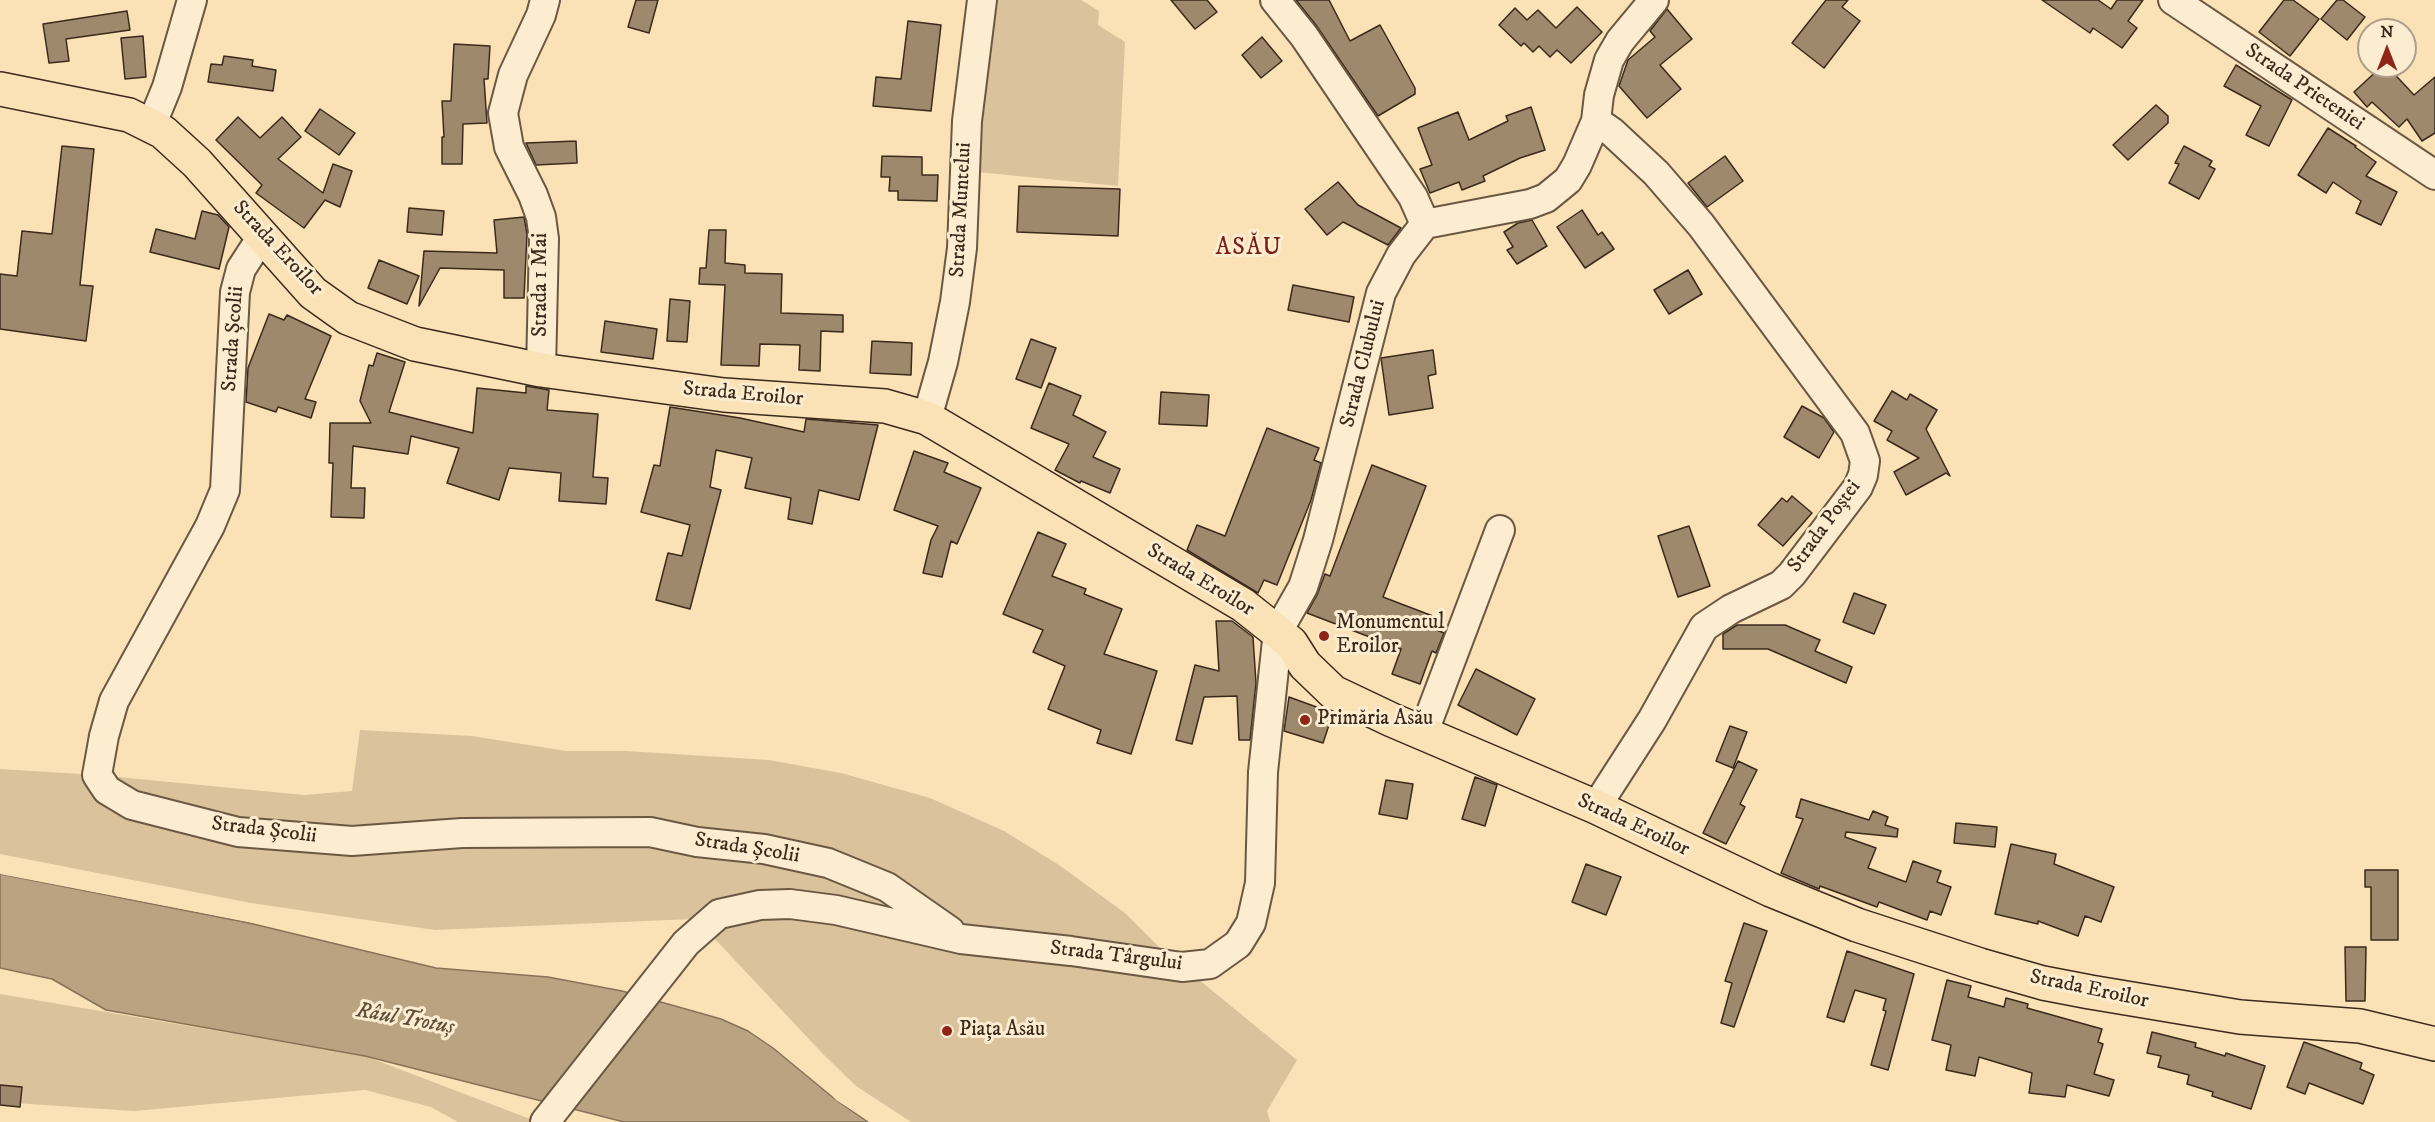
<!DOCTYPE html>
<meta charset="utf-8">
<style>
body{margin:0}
#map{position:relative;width:2435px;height:1122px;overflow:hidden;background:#fae1b6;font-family:"IM FELL DW Pica",serif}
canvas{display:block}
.north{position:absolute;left:2357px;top:18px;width:60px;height:60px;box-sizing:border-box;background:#fcecd0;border:2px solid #af9e88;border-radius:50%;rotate:0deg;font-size:16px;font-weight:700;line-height:24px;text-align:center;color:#3b2a1b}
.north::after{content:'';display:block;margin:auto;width:21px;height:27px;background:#8f2418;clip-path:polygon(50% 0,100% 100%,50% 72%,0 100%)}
</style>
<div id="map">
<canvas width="2435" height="1122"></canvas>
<div class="north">N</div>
</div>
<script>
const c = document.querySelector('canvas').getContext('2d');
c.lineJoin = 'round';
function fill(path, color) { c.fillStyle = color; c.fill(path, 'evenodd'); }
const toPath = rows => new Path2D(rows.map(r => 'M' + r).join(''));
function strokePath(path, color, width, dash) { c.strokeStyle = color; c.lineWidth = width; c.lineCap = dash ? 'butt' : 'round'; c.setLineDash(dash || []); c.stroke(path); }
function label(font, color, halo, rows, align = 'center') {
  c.font = font + ' "IM FELL DW Pica",serif'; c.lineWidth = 6; c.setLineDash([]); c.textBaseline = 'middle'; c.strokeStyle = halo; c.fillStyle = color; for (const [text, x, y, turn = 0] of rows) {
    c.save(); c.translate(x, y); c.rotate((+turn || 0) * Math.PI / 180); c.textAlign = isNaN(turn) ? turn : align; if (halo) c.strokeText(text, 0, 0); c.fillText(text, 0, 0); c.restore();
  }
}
fill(toPath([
 [998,0,1081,0,1099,11,1098,25,1125,42,1118,186,978,172,975,141],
 [360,730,472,736,566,751,626,751,769,760,841,773,930,798,1004,831,1059,865,1125,913,1160,948,1297,1060,1267,1111,1270,1122,911,1122,856,1086,822,1053,714,938,692,919,435,930,251,903,0,854,0,769,97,775,304,795,352,791],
 [0,994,365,1056,538,1122,458,1122,431,1107,365,1090,134,1111,0,1102]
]), '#dac29c');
const water = toPath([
 [0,874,249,923,436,968,548,977,622,991,721,1019,748,1031,773,1048,836,1100,868,1122,624,1122,365,1056,106,1010,52,979,0,968,0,874]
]);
fill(water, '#b9a381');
strokePath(water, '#877358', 1.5);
fill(toPath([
 [1,871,250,920,291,930,0,874],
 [823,1085,870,1120,871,1122,836,1100]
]), '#fae1b6');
const building = toPath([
 [636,0,658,0,649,33,628,27,636,0],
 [1171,0,1207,0,1217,12,1195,29,1171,0],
 [1296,0,1329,0,1350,41,1380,25,1415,88,1415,94,1378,116,1316,25,1296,0],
 [1826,0,1848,0,1842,7,1860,21,1824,68,1792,43,1826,0],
 [2042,0,2098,0,2111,9,2117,0,2143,0,2128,21,2137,28,2122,48,2093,28,2090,33,2042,0],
 [2284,0,2293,0,2319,19,2290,56,2259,32,2284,0],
 [2337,0,2343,0,2365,17,2347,40,2321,19,2337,0],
 [1577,7,1602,32,1571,63,1557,50,1550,57,1539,46,1533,52,1524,43,1521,46,1499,25,1515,8,1527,20,1538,10,1556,28,1577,7],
 [1667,9,1692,39,1660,65,1681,89,1647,118,1619,86,1628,60,1655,37,1650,31,1667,9],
 [127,11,130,30,66,39,69,61,49,63,43,24,127,11],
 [908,21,941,25,931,111,873,106,876,77,901,79,908,21],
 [143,36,146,77,125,79,121,38,143,36],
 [1262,37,1282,61,1261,78,1242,55,1262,37],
 [454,44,490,46,488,79,484,79,487,123,463,124,462,164,442,164,442,137,444,137,442,101,451,101,454,44],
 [224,56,253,60,252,66,276,70,273,91,208,82,211,64,222,65,224,56],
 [2236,65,2292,100,2269,146,2246,135,2261,106,2224,86,2236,65],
 [2382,66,2387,66,2414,95,2435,77,2435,133,2422,141,2407,119,2399,127,2372,102,2367,107,2354,92,2382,66],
 [2156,105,2168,116,2168,123,2128,160,2113,145,2156,105],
 [1531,107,1545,150,1520,158,1483,176,1485,181,1462,190,1459,182,1430,193,1420,169,1432,165,1418,128,1458,112,1469,140,1508,121,1506,116,1531,107],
 [320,109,355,133,339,155,305,131,320,109],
 [238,117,260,138,282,117,301,137,278,159,323,193,333,164,352,171,340,207,325,200,304,228,256,193,262,185,216,140,238,117],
 [2328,128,2356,146,2355,147,2376,162,2366,176,2397,192,2381,225,2356,213,2361,201,2333,182,2326,193,2298,175,2328,128],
 [576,141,577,163,536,165,526,143,576,141],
 [62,146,94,149,80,285,93,286,86,341,0,329,0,274,17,276,22,231,52,234,62,146],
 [2184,146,2212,161,2209,166,2215,169,2199,199,2169,183,2179,164,2175,163,2184,146],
 [882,156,922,157,922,175,938,175,937,201,898,200,898,191,889,191,890,177,881,177,882,156],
 [1725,156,1743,181,1707,207,1688,183,1725,156],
 [1338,182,1358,205,1401,228,1388,245,1343,222,1327,235,1305,209,1338,182],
 [1019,186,1120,189,1118,236,1017,232,1019,186],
 [409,208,444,211,442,235,407,232,409,208],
 [1582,210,1598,235,1602,232,1614,249,1585,268,1557,227,1582,210],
 [202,211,218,215,229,227,219,269,150,252,156,229,195,239,202,211],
 [524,217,527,234,524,298,504,298,504,270,440,268,419,306,424,251,497,253,494,220,524,217],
 [1532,220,1547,246,1517,264,1507,250,1513,247,1504,232,1518,223,1532,220],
 [709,230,726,230,725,263,745,265,745,273,782,274,781,313,843,315,843,332,821,331,820,371,799,370,800,345,760,344,759,366,721,365,725,285,699,284,700,268,706,268,709,230],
 [379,260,419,276,407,304,368,288,379,260],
 [1688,270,1702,294,1669,314,1654,290,1688,270],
 [1293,285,1354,297,1349,322,1288,310,1293,285],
 [670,299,690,301,687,342,667,341,670,299],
 [269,314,284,320,287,315,331,336,305,399,316,402,311,418,278,407,276,412,246,402,248,368,269,314],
 [605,321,657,329,653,359,601,352,605,321],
 [1031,339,1056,348,1041,388,1016,379,1031,339],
 [872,341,912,343,911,375,870,373,872,341],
 [1433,350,1436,374,1428,376,1433,408,1389,415,1381,358,1433,350],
 [377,353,405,362,389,412,473,433,477,388,526,393,526,386,549,390,547,410,598,414,593,477,608,478,606,504,559,501,561,473,509,468,499,500,447,483,459,448,411,436,408,454,353,446,351,488,365,488,364,518,331,517,333,463,329,463,330,423,371,423,360,401,369,365,373,366,377,353],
 [1049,383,1081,396,1073,415,1106,432,1093,457,1120,469,1110,493,1081,481,1080,483,1055,470,1069,444,1031,428,1049,383],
 [1892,391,1907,400,1910,394,1937,410,1926,429,1950,476,1946,473,1906,495,1894,472,1919,458,1887,440,1892,431,1874,421,1892,391],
 [1161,392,1209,395,1207,426,1159,424,1161,392],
 [1802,406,1824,418,1834,432,1819,458,1784,437,1802,406],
 [670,407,740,418,804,432,806,419,878,425,859,500,819,490,812,524,788,519,791,498,745,488,752,458,716,450,710,487,721,490,690,609,656,600,668,553,682,556,690,525,641,512,654,465,660,466,670,407],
 [1267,428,1319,448,1314,460,1321,463,1311,500,1277,585,1264,580,1258,593,1187,550,1197,525,1225,536,1267,428],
 [914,451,948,463,944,472,981,488,957,544,951,541,942,577,923,573,931,540,938,526,894,510,914,451],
 [1372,465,1426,486,1383,597,1438,618,1434,629,1444,633,1436,653,1432,651,1420,684,1392,674,1401,649,1307,613,1317,595,1325,574,1330,576,1372,465],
 [1792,496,1812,513,1783,546,1758,525,1782,498,1787,502,1792,496],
 [1689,526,1710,586,1678,597,1658,536,1689,526],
 [1038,532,1066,544,1052,576,1086,589,1084,594,1122,609,1104,654,1157,671,1131,754,1097,743,1101,730,1048,709,1065,666,1033,652,1043,630,1003,614,1038,532],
 [1854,593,1886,605,1874,634,1843,622,1854,593],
 [1216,621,1232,621,1253,637,1256,683,1250,740,1239,740,1237,696,1204,697,1192,744,1176,740,1195,665,1219,671,1216,621],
 [1737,625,1785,625,1820,640,1815,651,1852,667,1846,683,1768,649,1723,649,1723,634,1737,625],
 [1476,669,1535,699,1517,735,1458,705,1476,669],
 [1289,697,1333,713,1323,743,1284,731,1289,697],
 [1730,726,1747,732,1733,768,1716,761,1730,726],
 [1738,761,1757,770,1740,804,1745,807,1726,844,1703,833,1738,761],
 [1475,777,1497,785,1485,826,1462,819,1475,777],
 [1386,780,1413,784,1407,819,1379,814,1386,780],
 [1801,799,1869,820,1873,811,1888,817,1885,825,1898,829,1897,837,1846,832,1845,837,1876,848,1868,868,1906,882,1913,861,1941,871,1937,882,1951,887,1941,915,1930,911,1927,920,1879,902,1877,907,1820,886,1819,889,1781,873,1803,819,1796,817,1801,799],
 [1956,823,1997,827,1995,847,1954,843,1956,823],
 [2011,844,2056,854,2054,864,2114,887,2101,922,2085,916,2078,936,2038,921,2038,924,1995,914,2011,844],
 [1586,864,1621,877,1606,915,1572,902,1586,864],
 [2365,870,2398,870,2398,940,2371,940,2371,887,2365,887,2365,870],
 [1744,923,1767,931,1734,1027,1721,1023,1732,983,1725,981,1744,923],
 [2345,947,2366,947,2365,1001,2346,1001,2345,947],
 [1847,951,1914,974,1888,1070,1871,1065,1886,1011,1883,1010,1886,999,1855,990,1844,1022,1827,1017,1847,951],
 [1947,980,1971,986,1968,997,2004,1007,2006,998,2028,1004,2027,1008,2102,1029,2098,1042,2103,1044,2094,1074,2114,1080,2109,1096,2067,1085,2065,1097,2029,1093,2032,1073,1979,1057,1975,1076,1946,1070,1951,1045,1932,1040,1947,980],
 [2152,1032,2196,1043,2195,1047,2225,1056,2226,1053,2265,1066,2251,1109,2212,1096,2213,1092,2187,1084,2189,1075,2158,1067,2161,1056,2147,1053,2152,1032],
 [2304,1042,2362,1063,2360,1069,2374,1075,2363,1104,2309,1083,2305,1094,2287,1087,2304,1042],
 [0,1085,22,1087,20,1107,0,1105,0,1085]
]);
fill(building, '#9e896c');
strokePath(building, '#3b2a1b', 1.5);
const minor = toPath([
 [2173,0,2435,175],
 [151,126,167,87,192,0],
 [1425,224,1530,204,1546,198,1568,180,1577,165,1596,121,1599,95,1609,60,1620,41,1654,0],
 [263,235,241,269,235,292,225,490,210,526,114,701,104,736,97,775,107,790,132,805,238,832,352,841,462,833,650,832,697,842,764,849,828,863,887,887,950,931],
 [541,370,544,239,541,217,533,195,509,147,503,113,513,75,541,15,545,0],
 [927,418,943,362,955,302,962,248,967,121,982,0],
 [1423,734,1500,530],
 [1596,807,1652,720,1704,627,1731,609,1781,585,1792,574,1858,487,1863,475,1865,461,1855,433,1701,225,1656,173,1612,132,1596,121],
 [545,1122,686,943,719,914,760,905,790,904,836,910,961,939,1071,951,1182,967,1210,964,1238,944,1251,923,1260,883,1263,772,1278,631,1303,587,1318,540,1381,293,1401,255,1425,224,1413,197,1304,36,1275,0]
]);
const major = toPath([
 [0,89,129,115,163,132,197,163,313,293,348,318,415,344,541,370,724,395,885,406,927,418,1243,605,1291,643,1305,665,1333,692,1392,720,1596,807,1771,890,1857,925,1980,965,2043,983,2090,992,2240,1017,2360,1026,2435,1044]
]);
strokePath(minor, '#6b5842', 32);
strokePath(major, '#3b2a1b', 36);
strokePath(minor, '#fcecd0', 28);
strokePath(major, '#fae1b6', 33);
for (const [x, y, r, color] of [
 [1324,636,6,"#8f2418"],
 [1305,720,6,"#8f2418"],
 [947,1031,6,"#8f2418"]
]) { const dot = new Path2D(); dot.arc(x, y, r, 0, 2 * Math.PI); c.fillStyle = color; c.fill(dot); strokePath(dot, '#fcecd0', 2); }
label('21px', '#3b2a1b', '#fcecd0', [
 ["Strada Prieteniei",2304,88,34],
 ["Strada Muntelui",962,210,-87],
 ["Strada Eroilor",277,249,47],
 ["Strada 1 Mai",542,285,-90],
 ["Strada Școlii",234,339,-86],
 ["Strada Clubului",1364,364,-76],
 ["Strada Eroilor",743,395,5],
 ["Strada Poștei",1825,527,-54],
 ["Strada Eroilor",1200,581,31],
 ["Strada Eroilor",1633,826,25],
 ["Strada Școlii",264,831,7],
 ["Strada Școlii",747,849,9],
 ["Strada Târgului",1116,957,7],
 ["Strada Eroilor",2089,990,12]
]);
label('21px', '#3b2a1b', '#fcecd0', [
 ["Monumentul",1336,624],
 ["Eroilor",1336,648],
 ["Primăria Asău",1317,720],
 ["Piața Asău",959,1031]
], 'left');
label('italic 22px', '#614e3a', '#fcecd0', [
 ["Râul Trotuș",405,1020,10]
]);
c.letterSpacing = '1.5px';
label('24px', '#7a1f14', '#fcecd0', [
 ["ASĂU",1249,249]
]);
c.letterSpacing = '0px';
</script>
